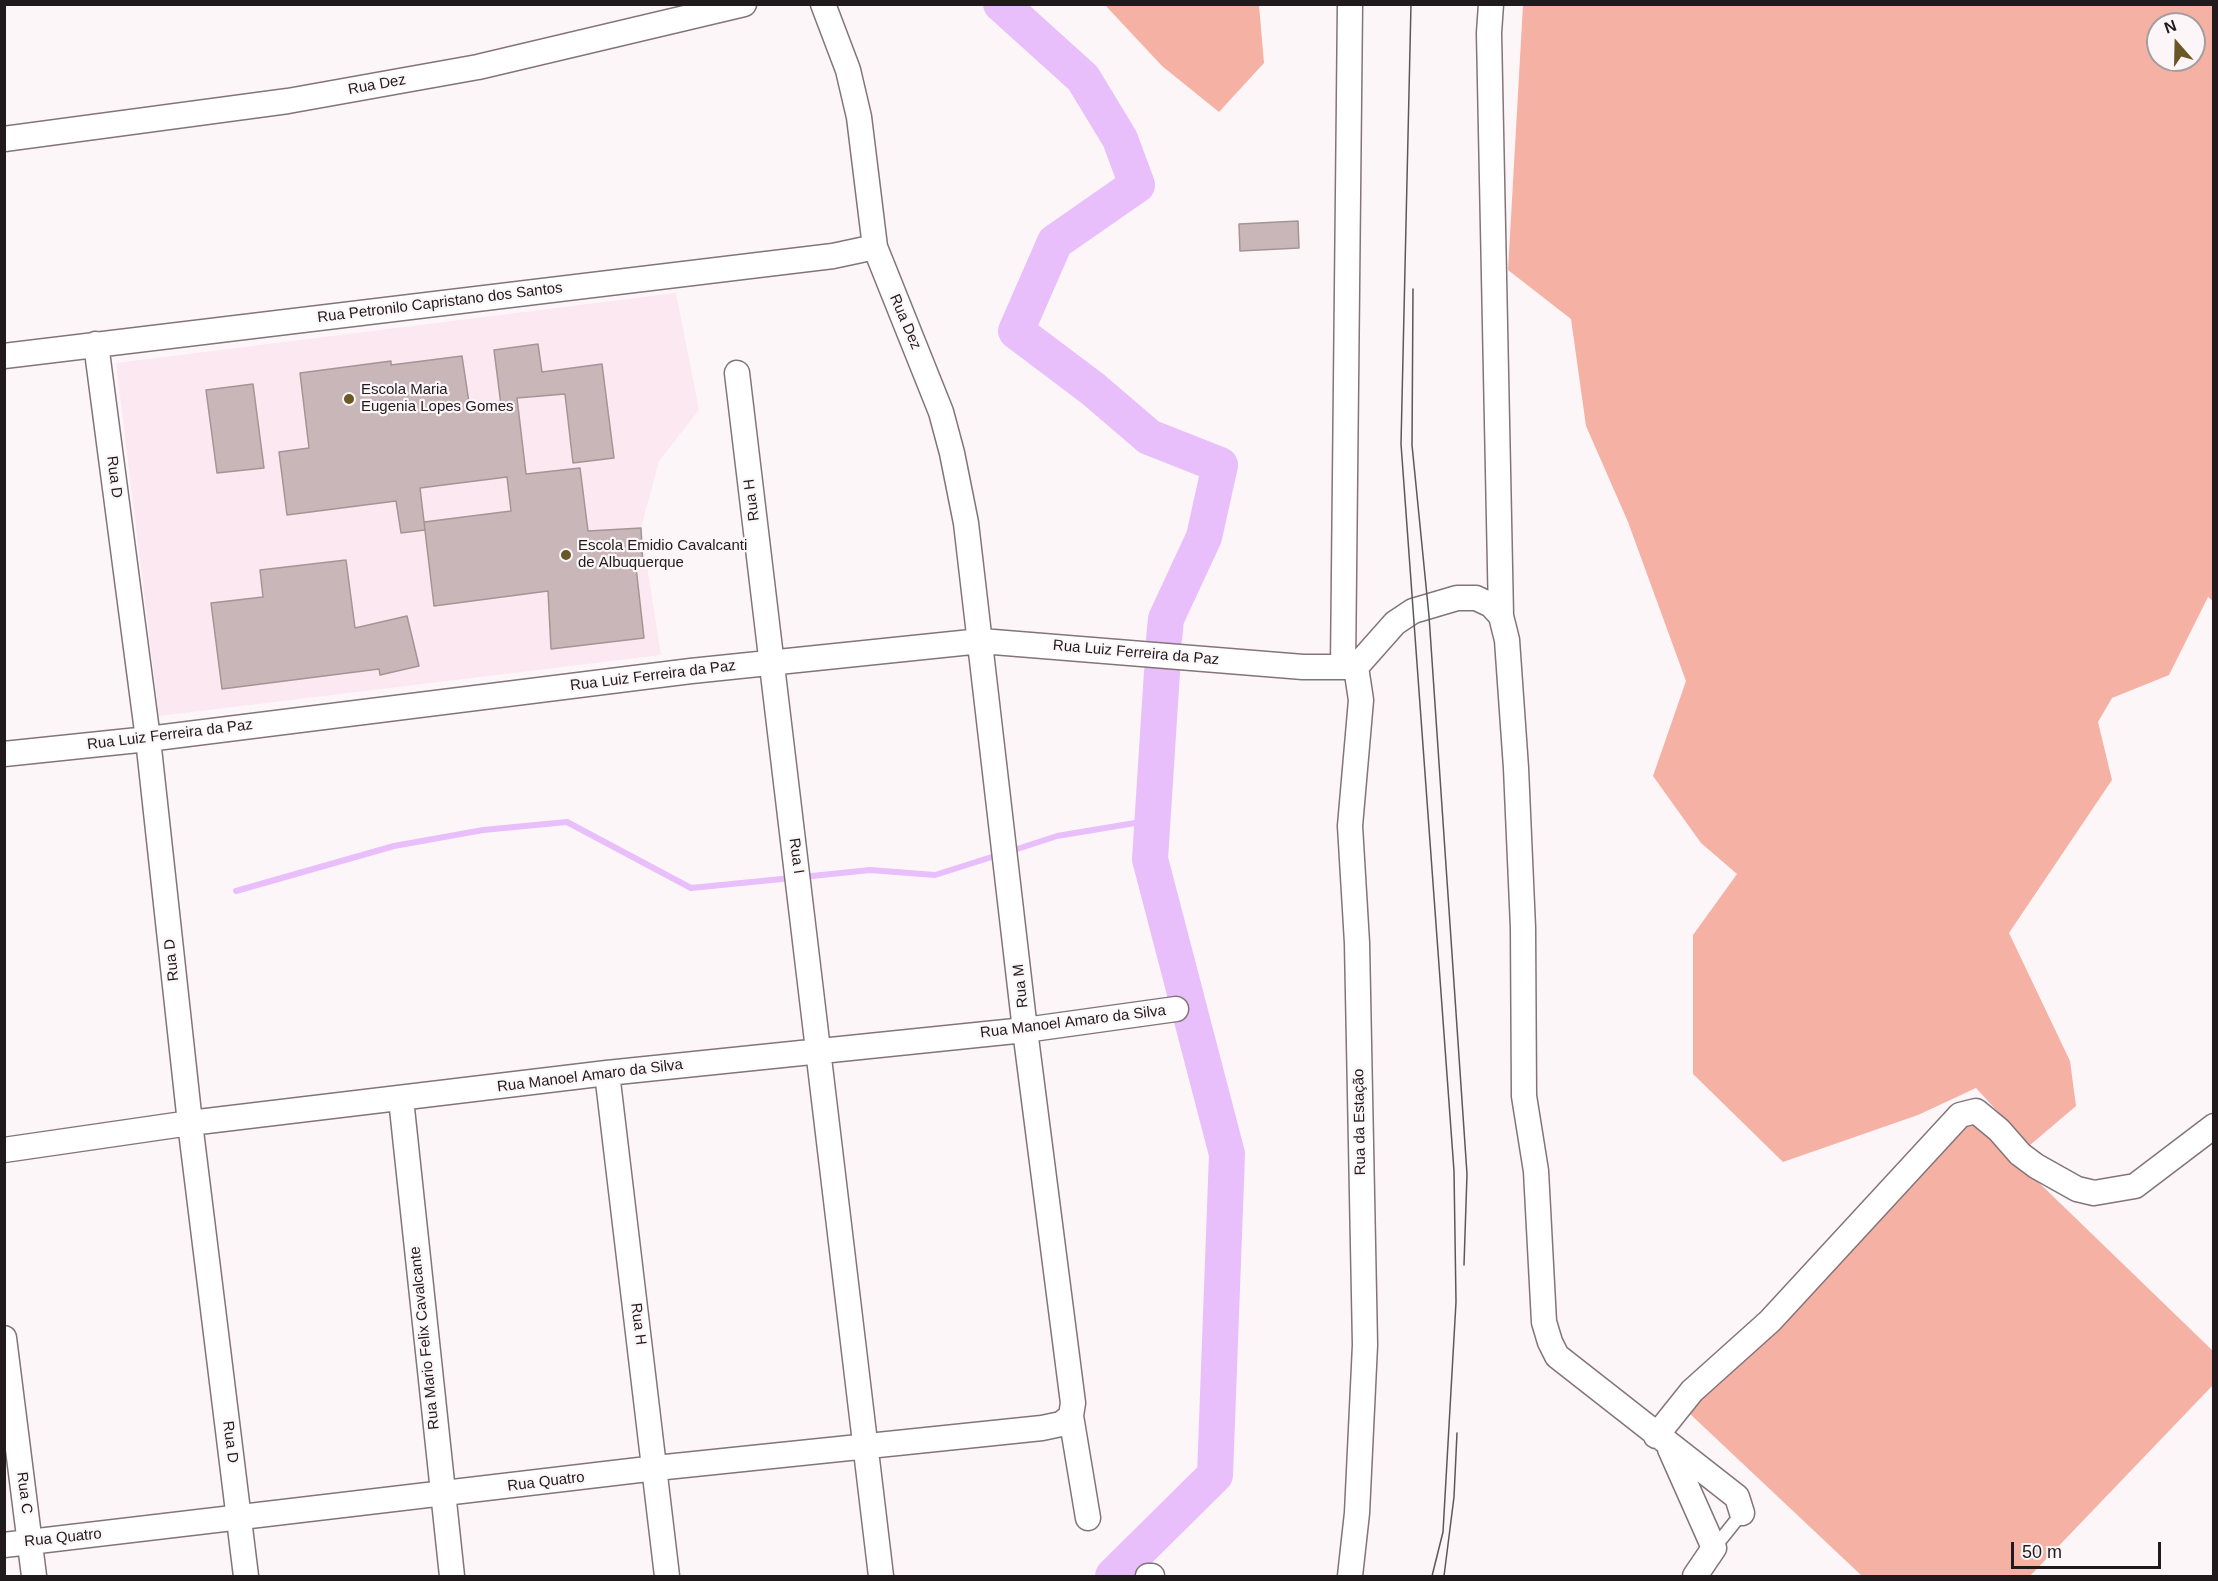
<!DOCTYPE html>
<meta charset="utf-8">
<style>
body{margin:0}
#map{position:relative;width:2218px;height:1581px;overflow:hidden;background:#fdf6f9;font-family:Arial,sans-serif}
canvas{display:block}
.frame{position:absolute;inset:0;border:6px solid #201a1c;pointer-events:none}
.north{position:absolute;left:2146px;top:12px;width:60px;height:60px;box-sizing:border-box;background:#fdf6f9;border:2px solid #a59ea1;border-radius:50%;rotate:340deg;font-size:16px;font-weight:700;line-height:24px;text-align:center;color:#201a1c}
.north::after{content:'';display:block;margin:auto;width:21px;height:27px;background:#695725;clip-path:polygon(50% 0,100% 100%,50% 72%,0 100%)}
.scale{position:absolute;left:2011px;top:1542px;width:150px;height:27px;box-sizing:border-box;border:3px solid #201a1c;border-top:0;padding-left:8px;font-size:18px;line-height:21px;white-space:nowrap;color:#201a1c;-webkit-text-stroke:4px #fdf6f9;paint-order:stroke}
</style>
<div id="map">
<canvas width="2218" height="1581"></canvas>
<div class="frame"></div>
<div class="north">N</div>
<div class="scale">50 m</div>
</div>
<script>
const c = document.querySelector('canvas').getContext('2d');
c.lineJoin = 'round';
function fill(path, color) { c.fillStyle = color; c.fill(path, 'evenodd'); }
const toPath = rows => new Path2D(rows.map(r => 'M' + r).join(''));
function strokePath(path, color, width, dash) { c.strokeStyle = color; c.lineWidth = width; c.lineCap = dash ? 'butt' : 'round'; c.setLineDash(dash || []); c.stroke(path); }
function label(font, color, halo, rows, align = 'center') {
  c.font = font + ' Arial,sans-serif'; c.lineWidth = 4.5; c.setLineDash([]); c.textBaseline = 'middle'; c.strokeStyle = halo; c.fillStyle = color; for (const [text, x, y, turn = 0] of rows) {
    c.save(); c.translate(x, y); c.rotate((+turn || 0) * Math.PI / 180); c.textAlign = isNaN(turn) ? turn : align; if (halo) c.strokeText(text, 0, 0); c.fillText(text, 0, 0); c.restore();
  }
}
fill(toPath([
 [676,293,699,410,659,461,641,528,661,655,159,716,116,363]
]), '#fce8f0');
fill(toPath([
 [1105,5,1259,5,1264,63,1219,112,1162,66],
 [1523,5,2213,5,2213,601,2208,597,2169,675,2112,698,2098,722,2112,780,2009,933,2070,1061,2076,1106,2029,1146,1976,1088,1918,1115,1783,1162,1693,1074,1693,935,1737,874,1701,843,1653,776,1686,681,1628,522,1586,426,1571,319,1508,270],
 [2158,24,2194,24,2194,60,2158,60],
 [1970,1116,2213,1351,2213,1385,2030,1576,1862,1576,1689,1413]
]), '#f5b2a4');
strokePath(toPath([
 [1008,852,1057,836,1153,820],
 [802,877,870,870,935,875,998,855],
 [236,891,394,846,483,830,567,822,691,888,792,878]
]), '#e8befb', 6);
strokePath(toPath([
 [1001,4,1083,78,1120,139,1137,185,1055,242,1016,331,1093,389,1149,437,1220,465,1204,537,1166,619,1164,639],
 [1113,1576,1215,1475,1227,1154,1150,859,1162,672]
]), '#e8befb', 36);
const building = toPath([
 [1298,221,1299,248,1240,251,1239,224,1298,221],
 [538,344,542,372,602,364,614,458,573,463,565,394,517,398,526,474,580,468,588,531,641,528,643,567,636,567,644,638,551,649,548,591,434,606,424,522,511,511,507,477,420,488,425,530,401,533,396,501,287,515,279,452,309,448,300,373,391,361,391,365,462,356,470,409,501,405,494,350,538,344],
 [253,384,264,468,217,473,206,390,253,384],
 [346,560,355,628,407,616,419,666,380,675,379,669,222,689,211,603,263,597,260,570,346,560]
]);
fill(building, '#c8b6b8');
strokePath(building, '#a59495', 1.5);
const service = toPath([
 [1714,1548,1742,1513]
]);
const minor = toPath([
 [1491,4,1489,33,1501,616],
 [4,139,288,101,478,67,744,4],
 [96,344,148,739,190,1123,246,1576],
 [4,356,833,256,875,247],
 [737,373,881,1576],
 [1343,667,1350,4],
 [4,754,148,739,691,671,981,641,1303,667,1356,667,1395,623,1413,611,1457,598,1476,598,1491,605,1501,616,1507,640,1516,768,1523,928,1524,1096,1536,1171,1544,1322,1550,1342,1557,1356,1737,1497,1742,1513],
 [607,1073,667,1576],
 [401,1099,452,1576],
 [4,1150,190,1123,607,1073,1025,1030,1176,1009],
 [4,1338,34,1576],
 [1071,1416,1088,1518],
 [1656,1436,1692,1391,1770,1321,1960,1115,1976,1111,1999,1130,2020,1154,2036,1166,2077,1189,2094,1193,2135,1186,2214,1126],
 [1670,1449,1714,1548,1695,1576],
 [4,1545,656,1468,1042,1428,1061,1424,1071,1416,1073,1403,1025,1030,966,523,952,453,941,412,875,247,859,117,848,70,823,4],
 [1148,1576,1152,1576],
 [1350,1576,1357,1513,1365,1345,1357,943,1350,826,1361,700,1356,667]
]);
strokePath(service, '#83747a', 15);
strokePath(minor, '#83747a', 27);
strokePath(service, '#fff', 12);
strokePath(minor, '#fff', 24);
strokePath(toPath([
 [1411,4,1401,444,1454,1171,1456,1302,1443,1532,1432,1576],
 [1413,289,1412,445,1429,616,1467,1174,1464,1265],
 [1444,1576,1454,1497,1457,1433]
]), '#5d5759', 1.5);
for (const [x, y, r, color] of [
 [349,399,6,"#695725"],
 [566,555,6,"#695725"]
]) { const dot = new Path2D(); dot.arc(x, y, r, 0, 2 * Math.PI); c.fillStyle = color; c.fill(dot); strokePath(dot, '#fdf6f9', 2); }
label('15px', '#201a1c', '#fdf6f9', [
 ["Rua Dez",377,85,-10],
 ["Rua Petronilo Capristano dos Santos",440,303,-7],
 ["Rua Dez",905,322,67],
 ["Rua D",114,477,83],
 ["Rua H",752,500,-97],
 ["Rua Luiz Ferreira da Paz",1136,653,5],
 ["Rua Luiz Ferreira da Paz",653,676,-7],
 ["Rua Luiz Ferreira da Paz",170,735,-7],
 ["Rua I",796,856,82],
 ["Rua D",172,960,-96],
 ["Rua M",1021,986,-96],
 ["Rua Manoel Amaro da Silva",1073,1022,-7],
 ["Rua Manoel Amaro da Silva",590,1076,-7],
 ["Rua da Estação",1360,1122,-91],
 ["Rua H",638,1324,83],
 ["Rua Mario Felix Cavalcante",425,1338,-96],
 ["Rua D",230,1442,83],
 ["Rua Quatro",546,1482,-7],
 ["Rua C",24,1493,83],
 ["Rua Quatro",63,1538,-6]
]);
label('15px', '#201a1c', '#fdf6f9', [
 ["Escola Maria",361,390],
 ["Eugenia Lopes Gomes",361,407],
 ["Escola Emidio Cavalcanti",578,546],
 ["de Albuquerque",578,563]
], 'left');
</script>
